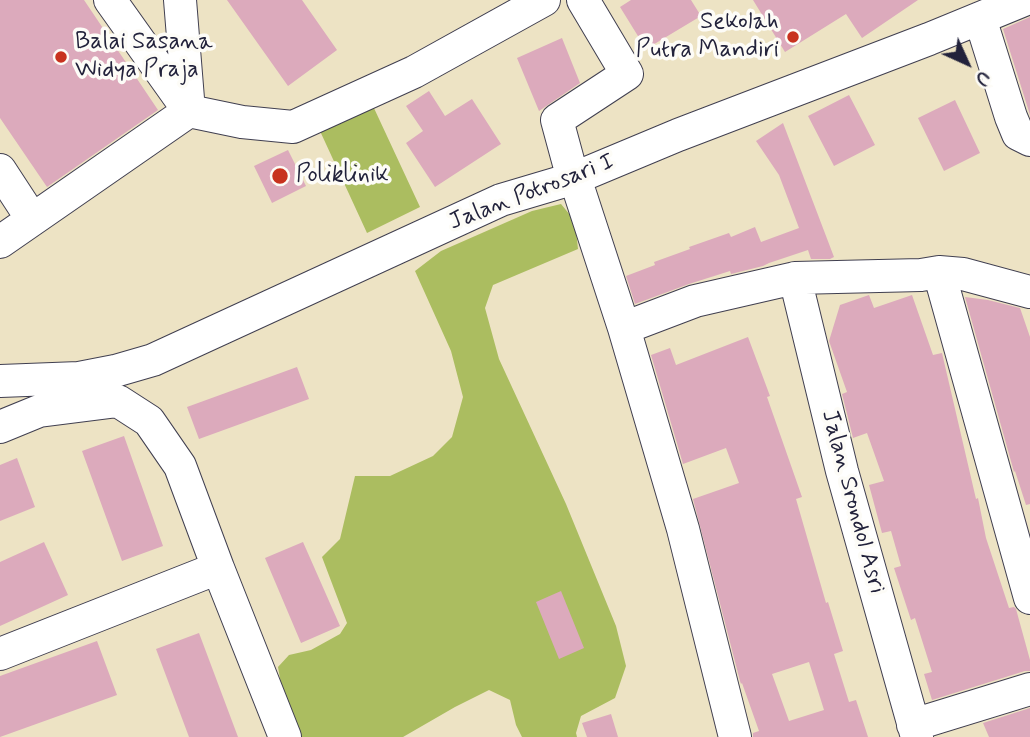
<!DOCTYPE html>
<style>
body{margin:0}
#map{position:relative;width:1030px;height:737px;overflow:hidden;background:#ede3c4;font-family:Mynerve,sans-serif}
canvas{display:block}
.north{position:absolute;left:932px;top:28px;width:70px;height:70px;-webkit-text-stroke:5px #fdfcf7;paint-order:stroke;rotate:135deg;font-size:19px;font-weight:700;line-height:28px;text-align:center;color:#22223b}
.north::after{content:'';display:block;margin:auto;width:24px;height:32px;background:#22223b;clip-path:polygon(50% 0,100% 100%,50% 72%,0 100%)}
</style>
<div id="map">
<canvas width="1030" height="737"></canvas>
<div class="north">U</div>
</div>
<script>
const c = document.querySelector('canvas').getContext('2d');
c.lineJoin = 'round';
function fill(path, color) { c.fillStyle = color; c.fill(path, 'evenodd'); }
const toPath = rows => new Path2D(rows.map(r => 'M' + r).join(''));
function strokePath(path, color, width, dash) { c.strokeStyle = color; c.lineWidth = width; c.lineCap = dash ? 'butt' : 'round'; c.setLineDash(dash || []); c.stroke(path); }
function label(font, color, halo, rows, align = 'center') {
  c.font = font + ' Mynerve,sans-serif'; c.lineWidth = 7; c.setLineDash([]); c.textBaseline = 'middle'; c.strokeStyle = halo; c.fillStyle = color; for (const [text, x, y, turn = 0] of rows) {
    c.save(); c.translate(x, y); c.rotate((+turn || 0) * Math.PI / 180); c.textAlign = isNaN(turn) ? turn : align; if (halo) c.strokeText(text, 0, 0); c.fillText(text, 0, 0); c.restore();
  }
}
fill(toPath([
 [373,106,420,207,367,233,320,131],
 [561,204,575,221,578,249,493,285,485,308,499,359,566,504,616,626,626,666,615,698,581,716,576,733,577,737,522,737,516,725,510,700,489,690,455,707,403,737,298,737,285,707,278,667,289,655,311,650,340,634,347,623,322,557,340,539,355,476,390,476,433,456,452,437,463,397,451,351,415,271,441,251,532,211]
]), '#abbd60');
fill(toPath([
 [0,0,84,0,158,110,47,187,0,118],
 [227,0,302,0,337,50,288,86],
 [631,0,691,0,701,16,646,49,620,7],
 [753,0,918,0,862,38,846,14,785,52],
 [1030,17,1030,115,1003,29],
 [562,38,580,83,539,111,517,58],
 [429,91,445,116,472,99,501,144,435,187,406,143,423,131,406,106],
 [849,95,875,145,834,166,808,116],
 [955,100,980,153,944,171,918,118],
 [783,123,834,257,830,259,811,259,808,250,769,263,763,266,731,274,730,271,689,284,635,304,626,276,655,265,654,262,690,249,689,247,729,233,731,237,755,227,761,242,799,228,779,175,756,141],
 [288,150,306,186,272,203,254,166],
 [869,295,874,308,912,295,933,355,942,353,976,499,978,498,986,538,1009,608,1014,607,1016,609,1030,660,1030,671,1025,671,932,700,924,674,932,672,915,618,911,620,894,568,901,566,891,531,882,533,869,485,884,481,867,433,853,438,842,394,847,392,829,341,840,305],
 [965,297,988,300,1020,308,1030,337,1030,504,1026,505,1015,471,1014,472],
 [748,337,770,396,767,397,802,497,796,499,826,603,828,602,843,651,834,654,849,702,856,700,868,737,753,737,753,733,759,731,742,683,741,684,740,681,693,499,739,483,726,448,683,464,651,355,670,348,676,365],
 [809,662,824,710,789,721,772,674],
 [297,367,309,399,199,439,187,407],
 [124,436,163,546,122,561,82,451],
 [17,458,35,507,0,521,0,465],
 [44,542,68,595,0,626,0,562],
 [303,542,340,626,301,643,265,558],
 [561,591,584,648,559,659,536,602],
 [199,633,238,737,189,737,156,649],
 [97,641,117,695,0,737,0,676],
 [1030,708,1030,737,989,737,983,723],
 [611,714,618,737,587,737,582,723]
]), '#dcaabc');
const minor = toPath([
 [180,0,189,111,242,122,293,127,414,72,544,0],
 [980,18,1011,117,1018,134,1030,140],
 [0,170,32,219],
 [575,178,624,328,683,529,735,737],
 [573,179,557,120,627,74,583,0],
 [0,242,189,111,110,0],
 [939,272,963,274,1030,292],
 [795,278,921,275,939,272,1030,598],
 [624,328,695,301,795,278,842,471,917,737],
 [0,381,79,378,115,371,153,360,501,200,575,178,678,135,929,39,1024,0],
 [0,427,39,411,118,401,149,421,180,466,218,568,0,654],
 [218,568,285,737],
 [913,725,1030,689]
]);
strokePath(minor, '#403f50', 34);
strokePath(minor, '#fff', 32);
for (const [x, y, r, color] of [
 [793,37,7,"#c8321e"],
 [61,57,7,"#c8321e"],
 [280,176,9,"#c8321e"]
]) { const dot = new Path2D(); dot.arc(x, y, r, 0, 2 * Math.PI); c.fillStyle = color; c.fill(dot); strokePath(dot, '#fdfcf7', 2.5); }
label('24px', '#22223b', '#fdfcf7', [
 ["Sekolah",779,23,"right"],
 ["Putra Mandiri",779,51,"right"],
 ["Balai Sasana",75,43],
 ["Widya Praja",75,71],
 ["Poliklinik",296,176]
], 'left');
label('24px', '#22223b', '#fdfcf7', [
 ["Jalan Potrosari I",532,193,-21],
 ["Jalan Srondol Asri",852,502,75]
]);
</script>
